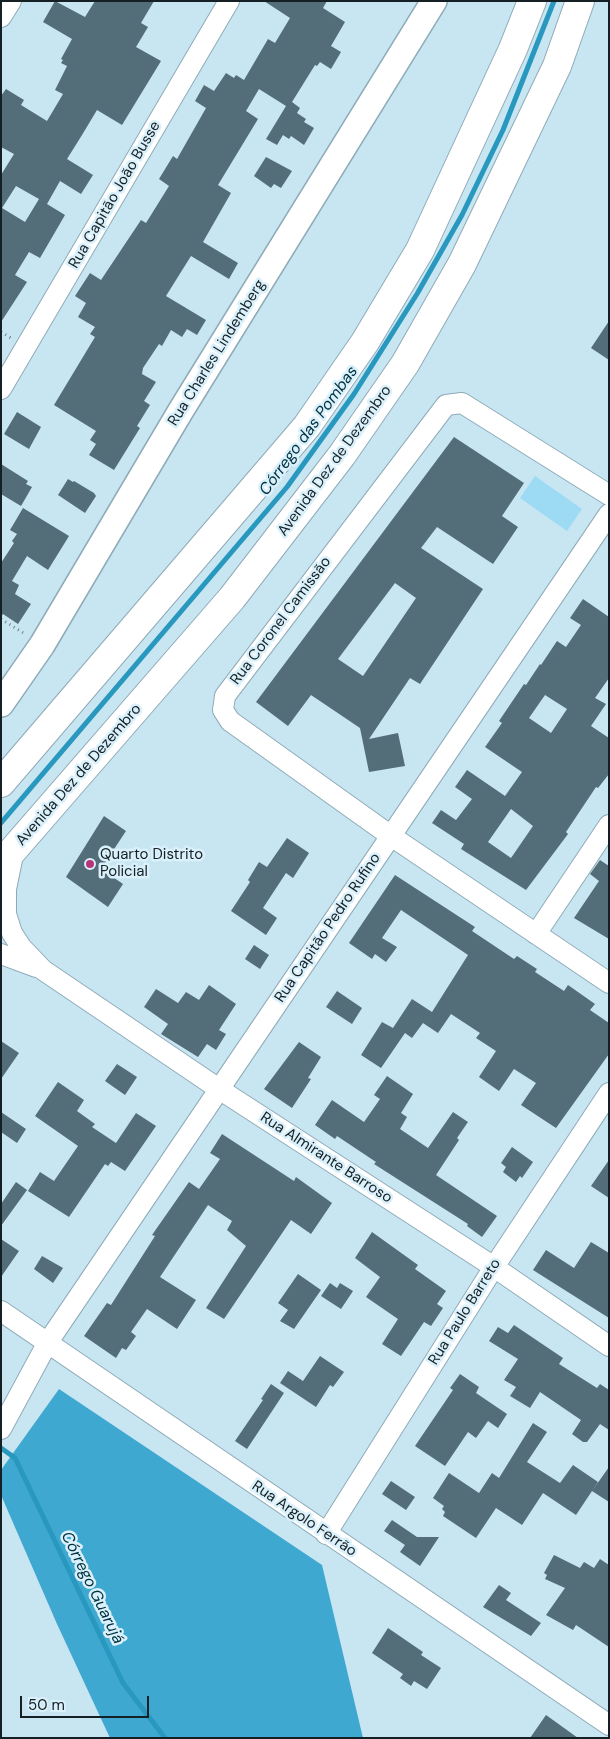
<!DOCTYPE html>
<meta charset="utf-8">
<style>
body{margin:0}
#map{position:relative;width:610px;height:1739px;overflow:hidden;background:#c8e5f2;font-family:"DM Sans",sans-serif}
canvas{display:block}
.frame{position:absolute;inset:0;border:2px solid #152025;pointer-events:none}
.scale{position:absolute;left:20px;top:1696px;width:129px;height:22px;box-sizing:border-box;border:2px solid #152025;border-top:0;padding-left:6px;font-size:15px;line-height:18px;white-space:nowrap;color:#152025;-webkit-text-stroke:4px #daf1fb;paint-order:stroke}
</style>
<div id="map">
<canvas width="610" height="1739"></canvas>
<div class="frame"></div>
<div class="scale">50 m</div>
</div>
<script>
const c = document.querySelector('canvas').getContext('2d');
c.lineJoin = 'round';
function fill(path, color) { c.fillStyle = color; c.fill(path, 'evenodd'); }
const toPath = rows => new Path2D(rows.map(r => 'M' + r).join(''));
function strokePath(path, color, width, dash) { c.strokeStyle = color; c.lineWidth = width; c.lineCap = dash ? 'butt' : 'round'; c.setLineDash(dash || []); c.stroke(path); }
function label(font, color, halo, rows, align = 'center') {
  c.font = font + ' "DM Sans",sans-serif'; c.lineWidth = 5; c.setLineDash([]); c.textBaseline = 'middle'; c.strokeStyle = halo; c.fillStyle = color; for (const [text, x, y, turn = 0] of rows) {
    c.save(); c.translate(x, y); c.rotate((+turn || 0) * Math.PI / 180); c.textAlign = isNaN(turn) ? turn : align; if (halo) c.strokeText(text, 0, 0); c.fillText(text, 0, 0); c.restore();
  }
}
fill(toPath([
 [535,476,582,509,567,531,520,498]
]), '#9ddaf4');
fill(toPath([
 [59,1389,322,1565,363,1738,110,1738,57,1624,1,1495,1,1470]
]), '#3ea8d0');
strokePath(toPath([
 [1,823,287,487,354,394,417,294,462,215,503,130,554,1],
 [1,1448,15,1458,123,1683,165,1738]
]), '#2998bf', 5);
fill(toPath([
 [55,1,85,17,95,1,154,1,141,23,148,27,136,47,161,61,122,125,97,110,82,135,67,159,93,175,81,194,60,181,47,204,65,215,40,258,29,252,15,275,27,282,1,322,1,175,14,154,1,147,1,96,6,89,24,100,21,105,47,121,63,94,55,90,67,66,61,63,63,60,61,59,72,39,43,22],
 [16,186,39,199,25,222,2,208],
 [264,1,327,1,323,8,345,22,331,46,341,52,331,69,320,62,317,66,315,65,292,102,300,108,297,113,306,119,304,122,314,128,304,145,291,136,289,139,283,135,277,145,266,139,286,106,259,89,246,111,258,119,218,185,231,193,203,242,238,263,229,279,191,256,166,296,206,320,197,335,187,329,182,337,171,330,162,346,159,344,143,368,142,374,156,382,144,401,150,405,137,426,140,428,114,470,89,455,96,444,90,440,96,431,54,405,95,337,90,334,95,327,78,317,86,303,75,296,90,273,101,280,141,220,146,223,169,186,159,179,173,156,177,159,206,108,195,101,204,85,214,91,226,73,234,78,236,75,244,80,268,39,275,43,290,18],
 [266,157,292,171,281,188,274,184,271,188,254,176],
 [609,321,609,360,591,348],
 [17,412,41,427,29,449,4,434],
 [454,437,524,483,502,516,518,527,493,564,437,527,421,548,483,589,420,684,410,678,369,739,398,733,405,766,369,772,360,728,311,695,288,726,256,702],
 [395,583,416,598,363,676,338,659],
 [1,464,28,481,26,484,32,487,21,506,1,494],
 [68,479,73,482,74,481,94,493,96,496,85,513,58,495],
 [23,508,69,536,48,570,27,556,12,581,19,585,15,594,31,604,18,624,3,614,1,617,1,563,14,543,12,541,17,534,10,530],
 [583,599,609,617,609,678,595,698,606,704,591,726,609,738,609,774,598,788,596,787,566,832,568,834,526,890,461,849,464,844,432,823,441,810,456,820,472,799,455,787,467,770,505,796,522,772,485,747,502,723,499,721,524,684,526,685,540,664,541,665,557,641,566,647,581,625,570,618],
 [545,695,567,709,551,733,529,718],
 [511,809,533,826,511,858,488,842],
 [104,816,126,831,101,869,123,884,108,907,66,877],
 [287,838,309,853,293,878,286,873,263,908,277,918,266,935,231,911,250,882,248,880,259,862,267,867],
 [600,860,609,866,609,939,574,918,599,881,590,874],
 [395,875,475,927,472,931,514,959,517,956,537,969,535,972,564,991,568,985,595,1004,590,1010,609,1023,609,1054,556,1128,521,1105,536,1083,514,1069,499,1091,479,1077,496,1051,476,1038,480,1033,451,1014,438,1033,423,1023,412,1038,405,1033,381,1068,361,1055,382,1022,393,1028,412,999,432,1012,468,955,401,910,382,938,397,947,386,962,375,954,372,959,349,943],
 [254,945,269,955,260,969,245,959],
 [209,985,236,1004,219,1030,226,1034,216,1050,207,1044,198,1057,161,1034,168,1024,144,1007,156,989,178,1003,186,992,199,1000],
 [337,991,362,1008,352,1024,326,1007],
 [1,1041,19,1053,1,1079],
 [299,1042,321,1057,308,1078,311,1079,292,1108,264,1089],
 [117,1064,137,1077,125,1095,105,1081],
 [387,1076,413,1094,401,1113,407,1117,400,1129,428,1148,453,1112,468,1122,457,1138,459,1140,436,1175,497,1216,482,1237,467,1226,468,1224,374,1164,376,1162,337,1136,335,1139,315,1125,332,1100,364,1122,380,1099,374,1095],
 [58,1082,84,1100,77,1111,95,1124,92,1127,116,1143,136,1113,156,1126,125,1171,111,1162,108,1166,105,1164,69,1217,28,1191,40,1172,54,1181,78,1146,35,1116],
 [1,1112,26,1129,17,1143,1,1132],
 [222,1134,294,1181,296,1177,332,1203,311,1234,291,1220,224,1319,206,1308,246,1246,227,1230,232,1221,208,1205,160,1277,196,1300,177,1329,147,1309,131,1332,136,1336,126,1350,122,1348,116,1358,84,1336,107,1303,111,1305,155,1236,152,1235,189,1182,199,1189,220,1159,210,1153],
 [512,1147,533,1162,522,1178,520,1176,516,1182,503,1172,506,1167,501,1163],
 [609,1160,609,1198,591,1186],
 [16,1182,27,1190,1,1226,1,1204],
 [372,1232,418,1265,415,1269,446,1291,437,1304,443,1308,431,1326,424,1322,401,1356,382,1344,398,1319,366,1297,380,1277,355,1258],
 [1,1239,19,1251,1,1277],
 [591,1242,609,1253,609,1318,533,1270,546,1250,574,1268],
 [42,1256,63,1268,53,1283,34,1269],
 [298,1274,321,1290,294,1329,280,1321,288,1310,278,1303],
 [330,1283,337,1288,340,1283,353,1291,341,1309,321,1296],
 [514,1325,563,1358,559,1364,597,1388,600,1384,609,1390,609,1430,600,1424,587,1442,583,1442,572,1434,581,1420,540,1392,530,1408,510,1396,516,1387,504,1380,518,1359,489,1341,498,1327,508,1333],
 [320,1356,344,1372,333,1387,330,1385,316,1407,280,1383,288,1371,303,1381],
 [460,1374,479,1387,476,1393,507,1414,498,1428,488,1421,476,1438,468,1432,445,1466,415,1446,453,1390,450,1388],
 [271,1384,284,1393,247,1449,235,1441,263,1400,261,1399],
 [533,1423,547,1432,527,1462,560,1483,573,1465,598,1482,576,1515,543,1493,522,1525,496,1508,476,1538,443,1516,445,1512,442,1509,444,1506,433,1498,449,1473,479,1493,492,1473,499,1478],
 [609,1467,609,1502,592,1491],
 [391,1481,415,1497,406,1510,382,1494],
 [392,1520,417,1537,439,1537,420,1566,400,1552,405,1545,384,1531],
 [554,1555,580,1568,584,1562,594,1568,600,1559,609,1565,609,1647,576,1625,573,1630,546,1615,565,1588,545,1579,547,1575,544,1573],
 [499,1585,511,1593,506,1600,541,1623,531,1636,483,1607],
 [388,1628,423,1652,421,1655,441,1668,427,1689,414,1681,411,1686,400,1678,403,1674,372,1653],
 [546,1715,578,1738,530,1738]
]), '#536d79');
const minor = toPath([
 [1,17,11,1],
 [1,389,229,1],
 [609,495,462,403,446,405,225,696,223,710,230,721,391,836,609,983],
 [14,850,6,889,6,914,12,933,21,947,43,970,219,1089,494,1267,609,1346],
 [536,934,609,825],
 [1,954,36,967],
 [1,1311,609,1725],
 [1,1429,48,1342,609,514],
 [326,1534,494,1267,609,1093]
]);
const tertiary = toPath([
 [1,704,42,645,180,412,434,1]
]);
const trunk = toPath([
 [1,783,307,426,365,342,420,250,513,49,532,1],
 [1,864,232,598,342,455,405,364,462,264,557,66,580,1]
]);
strokePath(minor, '#8fabb8', 22);
strokePath(tertiary, '#8fabb8', 28);
strokePath(trunk, '#8fabb8', 30);
strokePath(toPath([
 [1,332,11,338],
 [1,619,25,634]
]), '#6d818a', 3, [1, 4]);
strokePath(minor, '#fff', 20);
strokePath(tertiary, '#fff', 25);
strokePath(trunk, '#fff', 28);
for (const [x, y, r, color] of [
 [90,864,5,"#b7347b"]
]) { const dot = new Path2D(); dot.arc(x, y, r, 0, 2 * Math.PI); c.fillStyle = color; c.fill(dot); strokePath(dot, '#daf1fb', 2); }
label('15px', '#152025', '#daf1fb', [
 ["Rua Capitão João Busse",115,195,-60],
 ["Rua Charles Lindemberg",217,353,-58],
 ["Avenida Dez de Dezembro",335,461,-54],
 ["Rua Coronel Camissão",281,621,-53],
 ["Avenida Dez de Dezembro",79,775,-49],
 ["Rua Capitão Pedro Rufino",328,928,-56],
 ["Rua Almirante Barroso",326,1158,33],
 ["Rua Paulo Barreto",465,1312,-58],
 ["Rua Argolo Ferrão",304,1519,34]
]);
label('15px', '#152025', '#daf1fb', [
 ["Quarto Distrito",100,855],
 ["Policial",100,872]
], 'left');
label('italic 16px', '#003040', '#daf1fb', [
 ["Córrego das Pombas",309,431,-54],
 ["Córrego Guarujá",92,1588,64]
]);
</script>
